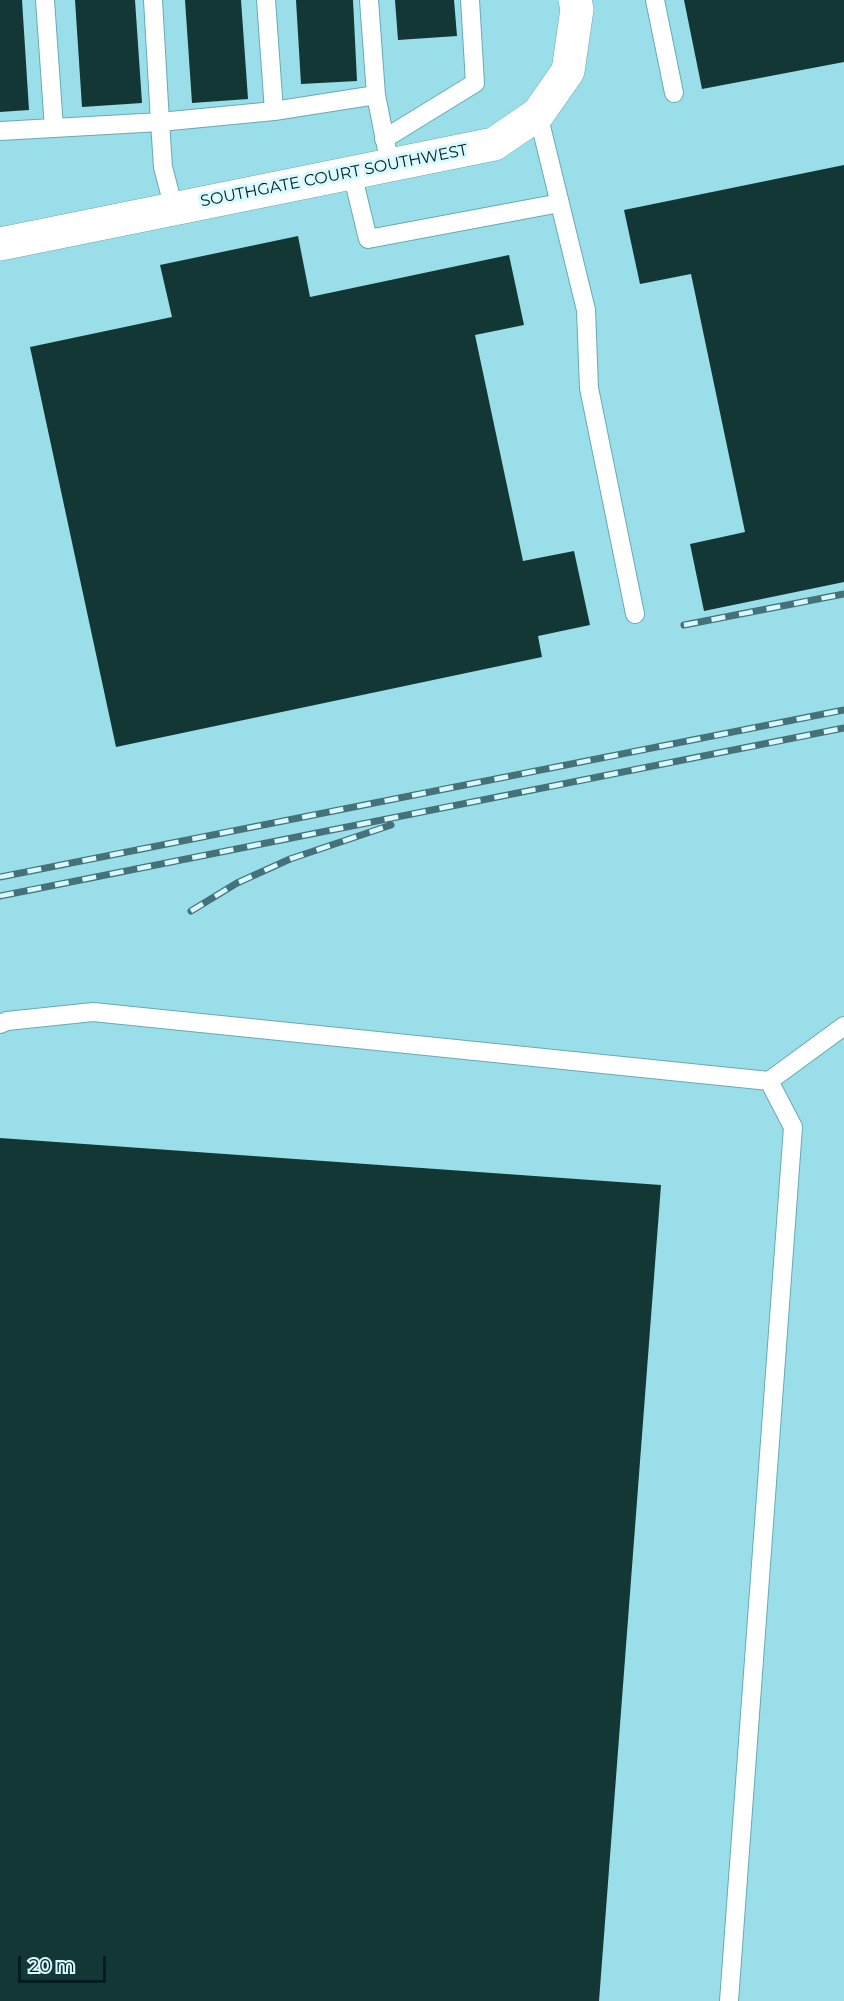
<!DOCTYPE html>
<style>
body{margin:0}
#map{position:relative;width:844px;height:2001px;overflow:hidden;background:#9adeea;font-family:Montserrat,sans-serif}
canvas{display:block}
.scale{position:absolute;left:18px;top:1956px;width:88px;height:27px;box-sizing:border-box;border:3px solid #011d22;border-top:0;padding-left:8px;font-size:18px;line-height:21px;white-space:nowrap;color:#011d22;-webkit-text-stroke:4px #d8f9fe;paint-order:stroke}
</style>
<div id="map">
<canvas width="844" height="2001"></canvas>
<div class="scale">20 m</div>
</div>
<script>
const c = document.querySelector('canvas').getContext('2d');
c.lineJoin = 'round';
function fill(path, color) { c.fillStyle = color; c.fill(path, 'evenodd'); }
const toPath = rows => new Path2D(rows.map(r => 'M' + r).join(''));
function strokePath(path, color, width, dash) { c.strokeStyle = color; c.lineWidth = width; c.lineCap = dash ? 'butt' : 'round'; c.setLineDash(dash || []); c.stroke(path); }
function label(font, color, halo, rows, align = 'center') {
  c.font = font + ' Montserrat,sans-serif'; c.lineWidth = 6; c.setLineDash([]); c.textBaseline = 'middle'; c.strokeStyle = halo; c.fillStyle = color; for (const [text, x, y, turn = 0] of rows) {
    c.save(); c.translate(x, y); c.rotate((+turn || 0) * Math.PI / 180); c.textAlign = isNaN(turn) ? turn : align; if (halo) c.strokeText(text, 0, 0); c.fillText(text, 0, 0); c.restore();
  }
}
fill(toPath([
 [0,0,22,0,29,110,0,112],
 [75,0,135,0,142,103,82,107],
 [185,0,241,0,248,99,192,103],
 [296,0,353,0,357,81,301,84],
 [395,0,454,0,457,36,398,40],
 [684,0,844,0,844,62,702,89],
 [844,165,844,582,704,611,690,544,745,532,691,274,640,284,624,210],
 [298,236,310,297,509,255,524,325,475,335,523,561,574,551,590,625,538,636,542,657,116,747,30,347,172,317,160,265],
 [0,1138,661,1185,599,2001,0,2001]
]), '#123735');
const service = toPath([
 [45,0,54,128],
 [266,0,274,111],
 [369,0,376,95],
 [655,0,674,93],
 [538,114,586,310,589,388,635,614],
 [0,131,160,122,153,0],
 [384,139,475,83,470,0],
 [352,173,368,239,560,203],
 [174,209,163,167,160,122,274,111,376,95,390,165],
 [0,1024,7,1021,93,1012,769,1081,793,1127,729,2001],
 [769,1081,844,1026]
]);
const minor = toPath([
 [0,244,494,144,538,114,568,71,577,9,575,0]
]);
strokePath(service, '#67aab5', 20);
strokePath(minor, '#67aab5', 34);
strokePath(service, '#fff', 18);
strokePath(minor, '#fff', 33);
const rail = toPath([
 [684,625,844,594],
 [0,877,844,710],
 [0,896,844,728],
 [191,911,237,883,290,859,391,825]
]);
strokePath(rail, '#45727a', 7);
strokePath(rail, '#d8f9fe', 4.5, [14]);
label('16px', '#011d22', '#d8f9fe', [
 ["SOUTHGATE COURT SOUTHWEST",334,176,-11]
]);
</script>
